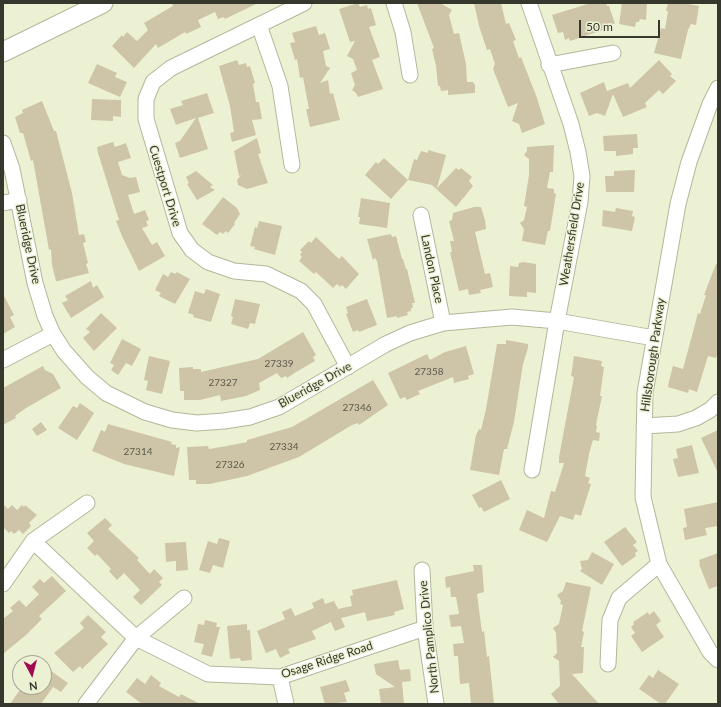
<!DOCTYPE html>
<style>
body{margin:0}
#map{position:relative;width:721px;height:707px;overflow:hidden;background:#edf1d4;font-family:Lato,sans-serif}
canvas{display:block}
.frame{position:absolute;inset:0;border:4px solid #36382d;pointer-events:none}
.north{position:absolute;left:12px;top:655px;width:40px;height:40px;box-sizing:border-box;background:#edf1d4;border:1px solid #a4a791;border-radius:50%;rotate:173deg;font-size:11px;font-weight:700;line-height:16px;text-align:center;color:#36382d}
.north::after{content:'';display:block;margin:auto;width:14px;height:18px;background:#a00a51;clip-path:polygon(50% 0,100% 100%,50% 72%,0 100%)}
.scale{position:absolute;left:579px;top:20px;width:81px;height:18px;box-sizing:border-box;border:2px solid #36382d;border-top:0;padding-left:5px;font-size:12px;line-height:14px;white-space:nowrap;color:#36382d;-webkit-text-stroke:3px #edf1d4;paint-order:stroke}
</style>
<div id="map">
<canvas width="721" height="707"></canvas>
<div class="frame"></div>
<div class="north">N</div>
<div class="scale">50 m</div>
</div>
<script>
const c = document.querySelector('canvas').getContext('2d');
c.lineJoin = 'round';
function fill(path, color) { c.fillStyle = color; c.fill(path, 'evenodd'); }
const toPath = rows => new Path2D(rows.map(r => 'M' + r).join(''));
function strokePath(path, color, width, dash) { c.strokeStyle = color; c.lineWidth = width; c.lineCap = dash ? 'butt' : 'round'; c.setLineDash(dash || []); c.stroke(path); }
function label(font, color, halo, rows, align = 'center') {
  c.font = font + ' Lato,sans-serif'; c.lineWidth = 3; c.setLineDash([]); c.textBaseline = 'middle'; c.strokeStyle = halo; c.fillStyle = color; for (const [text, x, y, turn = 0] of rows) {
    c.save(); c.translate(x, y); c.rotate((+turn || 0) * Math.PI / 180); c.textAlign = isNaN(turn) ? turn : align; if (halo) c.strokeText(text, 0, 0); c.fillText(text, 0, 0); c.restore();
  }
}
fill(toPath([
 [172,3,258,3,225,19,224,17,218,19,215,12,198,20,201,27,186,34,185,32,158,48,156,44,134,68,112,46,122,35,123,37,127,32,137,41,148,30,144,23,173,6],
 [358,3,360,7,367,5,368,9,371,8,376,25,369,27,380,57,372,60,383,89,358,97,356,93,352,90,355,85,351,73,357,70,353,59,347,56,355,41,350,42,339,9],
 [417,3,440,3,452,10,449,15,454,34,459,33,466,64,467,82,473,82,475,85,475,93,448,95,448,90,441,91,440,86,438,86,436,66,432,49,434,48],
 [474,3,501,3,506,24,509,23,516,40,513,41,519,58,521,57,537,98,545,124,522,133,519,124,512,121,518,103,508,107,493,69,495,64,490,49,487,50,479,26],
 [591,3,606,3,607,6,609,6,615,24,608,23,609,28,570,41,569,38,565,40,563,32,558,33,552,15],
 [622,3,647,3,646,20,640,19,639,22,636,22,635,27,619,24],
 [668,3,683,3,699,6,696,25,691,24,688,30,681,59,654,53,661,28,665,29,668,11,666,11],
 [316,26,319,35,325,33,330,49,323,51,326,66,330,68,320,83,328,80,330,94,333,93,340,120,310,127,306,109,309,109,303,77,300,78,297,59,295,60,290,43,295,42,292,33],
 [237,60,239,65,246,63,247,67,250,66,255,83,253,84,256,102,259,102,262,119,252,120,256,135,232,142,230,133,234,132,230,106,219,66],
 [659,60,672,74,670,76,676,81,663,94,659,90,645,103,647,107,623,117,613,94,605,116,597,113,589,116,580,93,604,82,607,91,628,83,630,88],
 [97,64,117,73,115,77,127,82,120,97,88,83],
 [207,93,214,113,198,118,208,149,180,158,175,143,180,141,196,118,176,125,170,109,183,105,181,101],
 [92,99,121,100,121,117,113,116,113,121,91,120],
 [42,101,54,131,56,131,72,193,79,235,84,234,86,242,83,243,88,263,86,264,89,273,58,281,56,281,52,265,51,249,49,250,33,160,31,161,23,133,20,133,15,117,23,113,22,110],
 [637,134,638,148,633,148,633,154,616,156,616,151,604,151,603,136],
 [257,138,261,153,258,154,268,183,247,189,238,185,237,180,241,175,239,176,234,151],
 [113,142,115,147,126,143,131,158,118,162,122,175,130,178,136,177,140,192,128,195,134,214,145,210,149,220,146,221,148,226,142,228,152,245,157,242,165,256,139,271,122,236,116,221,119,220,98,153,97,147],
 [554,145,553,172,550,172,547,188,554,189,554,193,556,194,550,231,548,231,545,245,522,241,524,229,520,223,524,220,527,207,524,206,529,175,529,159,524,155,527,151,527,147],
 [428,150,446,155,437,188,456,168,459,170,461,168,472,177,469,181,473,186,456,207,432,185,408,180,414,159,417,160,421,151,428,153],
 [384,158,408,180,391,199,365,175,376,162,378,164],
 [635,170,634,192,606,192,605,176,614,176,614,171],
 [196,171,213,185,210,187,215,190,197,200,187,184,189,183,186,177],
 [223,197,237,208,240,214,234,223,235,224,228,233,226,231,223,234,220,232,217,235,202,224],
 [361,198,390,203,387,228,359,224,360,217,358,217],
 [474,207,481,207,485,220,486,229,475,232,485,274,490,273,493,287,480,290,481,293,469,295,468,289,459,291,450,252,452,252,450,241,454,241,449,221,452,220,453,213],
 [616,208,633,211,632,216,635,217,632,231,602,226,603,210,615,212],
 [259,221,282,226,275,255,254,249,255,247,250,246,255,227,257,228],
 [391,234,392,237,396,236,402,259,403,259,406,269,407,269,415,303,412,303,413,308,411,308,411,311,407,312,408,315,397,318,397,316,387,318,377,261,375,258,373,260,367,239],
 [316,237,339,259,342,256,359,274,346,289,342,285,340,287,337,284,333,288,316,272,314,274,299,261,302,257,300,255,302,252,300,250,309,241,311,243],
 [523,262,536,264,536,293,527,292,527,297,509,296,510,266,518,267,519,263],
 [716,264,718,264,718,351,716,358,708,356,697,392,689,389,688,393,668,387,669,381,673,366,683,369,698,313,700,314,706,295,704,295],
 [171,272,175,274,177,272,190,279,175,304,159,296,161,293,155,290,163,274,168,277],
 [91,281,93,288,97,285,104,297,71,318,62,303,68,300,65,296],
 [206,289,220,294,211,322,193,317,194,315,188,313,195,291,204,294],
 [3,294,14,315,10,317,15,327,3,334],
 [235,299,260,304,255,324,250,323,248,329,231,324,233,317,231,316],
 [367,299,377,325,359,332,358,330,353,332,346,314,348,313,346,307],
 [101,313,117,328,94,351,83,338,90,332,86,329],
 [303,332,316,355,313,357,315,361,296,372,287,378,286,376,281,378,277,373,259,383,260,390,246,396,221,401,220,395,200,400,184,400,184,391,180,391,179,368,193,367,193,369,201,369,201,372,258,359],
 [122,339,141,349,132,366,126,363,118,375,111,370,114,365,110,363],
 [506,340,528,344,528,348,523,364,514,422,507,449,504,449,499,475,470,470,476,435,479,429,481,430,486,409,497,344,506,344],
 [466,346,474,374,468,376,469,379,454,383,453,377,418,391,420,394,407,400,405,397,400,399,388,373,427,354,430,360,445,352],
 [149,356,170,361,162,394,146,390,148,381,144,380],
 [574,356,602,361,601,366,604,367,600,396,602,396,596,425,597,426,596,432,600,433,599,441,593,440,589,454,585,476,590,478,588,483,591,484,581,516,575,514,573,520,560,516,547,542,519,530,527,510,544,518,551,491,555,492,564,463,559,463,559,457,574,377,571,376],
 [43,366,45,370,53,374,61,388,26,408,15,416,16,418,3,425,3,388],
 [373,380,388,405,359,425,358,423,352,425,299,457,247,476,210,484,196,484,196,480,189,480,187,447,208,446,209,449,227,446,247,442,247,440,292,427],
 [80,403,94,413,77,440,58,428,73,406,77,408],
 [41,422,47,430,37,436,32,429],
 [108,424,172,442,171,444,176,445,176,448,180,447,174,476,124,464,92,451,101,430,105,432],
 [718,430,718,473,701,438],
 [692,445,699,473,678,477,673,459,678,458,676,449],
 [501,480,510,499,484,512,481,507,479,508,472,495],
 [718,502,718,526,705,528,707,535,685,540,683,528,687,527,684,509],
 [3,504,8,509,12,505,17,510,22,505,24,507,25,505,37,515,29,523,31,526,23,534,19,530,14,534,11,531,9,533,3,527],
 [105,518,112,525,108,529,139,558,137,560,150,574,154,569,163,578,159,582,162,585,141,605,133,597,140,590,124,573,117,580,109,571,111,569,97,554,95,556,87,548,94,541,87,533],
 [625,527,637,542,633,545,638,551,635,553,636,556,622,566,604,542],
 [219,538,230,541,223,568,213,565,210,573,199,570,208,541,217,544],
 [186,542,188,570,176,571,176,561,166,562,165,543],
 [592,552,614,564,602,585,580,571,582,569,580,561,588,560],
 [718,553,718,586,709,589,699,564,700,564,699,560],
 [473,565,482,565,484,592,477,594,482,632,484,631,487,657,489,656,494,704,471,704,469,683,460,684,458,656,454,656,453,644,464,643,461,626,451,627,449,615,459,614,456,597,451,597,450,587,446,588,445,577,474,571],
 [52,576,66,591,39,616,42,619,26,635,3,654,3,619,13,611,10,608,19,600,26,607,39,594,32,587,40,579,44,583],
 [397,580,404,609,394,612,395,615,367,621,365,612,341,618,345,627,335,631,331,622,312,631,316,639,288,649,290,653,280,658,276,649,266,653,257,631,285,619,282,612,291,608,295,616,314,608,312,603,323,598,325,604,334,601,338,609,352,606,350,596,353,595,352,590],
 [566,582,591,587,582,631,584,632,581,647,584,647,583,673,572,674,599,704,559,704,551,694,560,686,559,661,553,657,557,653,556,633,553,628,559,624,563,605,560,604,561,601,557,595,563,591],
 [654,611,661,621,656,625,664,637,642,652,631,636,635,633,631,627,634,624,633,622,648,612,649,615],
 [88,615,106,632,101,637,108,644,82,669,80,666,73,672,54,653,84,628,80,623],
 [205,620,217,623,216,627,220,627,212,657,201,654,204,644,194,642,198,624,204,625],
 [247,624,247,630,250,630,252,660,241,661,240,658,230,659,227,626],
 [398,660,400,670,410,669,411,681,402,682,404,704,381,704,379,689,395,687,376,674,374,664],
 [44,666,68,683,61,692,53,687,41,704,10,704,22,687,44,687],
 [658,670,679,684,665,704,661,704,639,689,649,675,653,678],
 [151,675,161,683,159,686,179,697,181,694,200,704,142,704,126,692,137,678,145,684],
 [346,680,350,691,344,693,347,702,325,704,320,687]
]), '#cec4a8');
const minor = toPath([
 [304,3,171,68,153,82,146,99,146,119,180,233,192,250,208,262,234,271,266,274,301,291,314,304,348,367],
 [394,3,403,32,410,75],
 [529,3,571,124,578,152,582,176,580,202,557,321,532,470],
 [259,25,280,86,292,165],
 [549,65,613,53],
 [718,88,710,104,689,162,678,204,645,393,643,497,659,564,710,652,718,660],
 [3,143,12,169,35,283,45,316,53,334,64,351,87,377,106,393,145,412,172,420,197,423,224,421,250,417,279,407,386,344,410,333,443,323,512,317,557,321,654,338],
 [3,203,19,200],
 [421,215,443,323],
 [3,360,53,334],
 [644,426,678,424,696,418,710,410,718,402],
 [33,541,136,638,208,674,280,677,425,628],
 [422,570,425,628,436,704],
 [3,584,33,541,87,503],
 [608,664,610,620,619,598,659,564],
 [280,677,286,704],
 [86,704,136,638,184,598]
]);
const major = toPath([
 [3,52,103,3]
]);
strokePath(minor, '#b3b79b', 17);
strokePath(major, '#b3b79b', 21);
strokePath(minor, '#fff', 15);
strokePath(major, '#fff', 19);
label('10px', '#5c5b4c', null, [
 ["27339",279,364],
 ["27358",429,372],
 ["27327",223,383],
 ["27346",357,408],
 ["27334",284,447],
 ["27314",138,452],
 ["27326",230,465]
]);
label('12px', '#36382d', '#edf1d4', [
 ["Cuestport Drive",165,186,73],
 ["Weathersfield Drive",572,234,-81],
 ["Blueridge Drive",28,244,78],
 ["Landon Place",432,269,78],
 ["Hillsborough Parkway",653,355,-82],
 ["Blueridge Drive",315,385,-29],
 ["North Pamplico Drive",429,637,-96],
 ["Osage Ridge Road",327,660,-18]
]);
</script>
